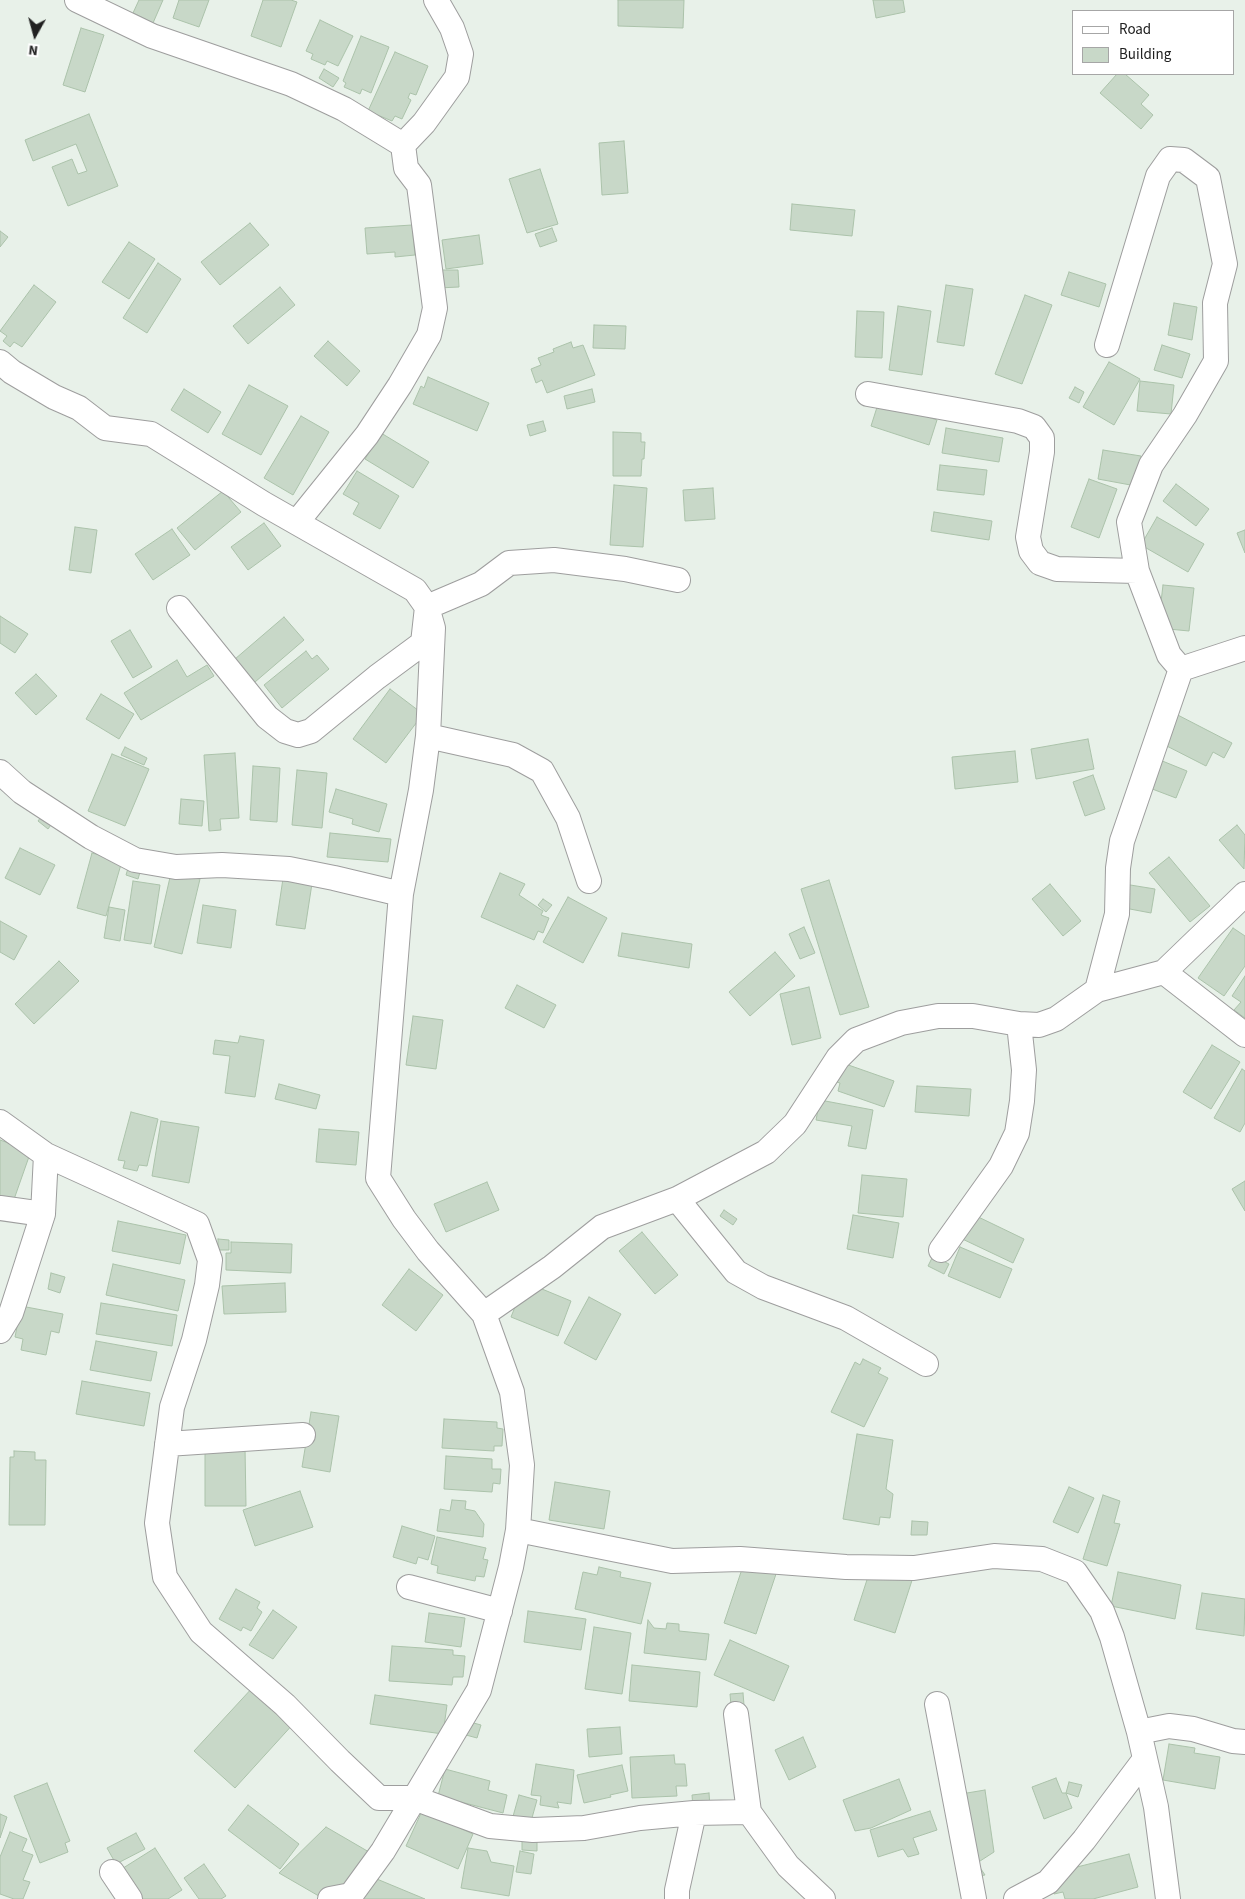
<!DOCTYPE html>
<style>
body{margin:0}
#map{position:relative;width:1245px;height:1899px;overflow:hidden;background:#e8f1e9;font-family:"Source Sans 3",sans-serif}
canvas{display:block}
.legend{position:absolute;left:1072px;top:10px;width:162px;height:65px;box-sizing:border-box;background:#fff;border:1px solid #a6a6a6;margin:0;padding:6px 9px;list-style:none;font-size:15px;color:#212121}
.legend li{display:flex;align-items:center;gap:10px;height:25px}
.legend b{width:25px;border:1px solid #a6a6a6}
.north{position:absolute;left:10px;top:10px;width:50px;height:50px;-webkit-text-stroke:4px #fff;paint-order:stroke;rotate:187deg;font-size:14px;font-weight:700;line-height:20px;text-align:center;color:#212121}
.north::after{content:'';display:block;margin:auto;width:18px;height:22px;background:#212121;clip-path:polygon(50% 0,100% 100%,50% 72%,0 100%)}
</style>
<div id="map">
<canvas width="1245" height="1899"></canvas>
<ul class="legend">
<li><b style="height:6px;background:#fff"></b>Road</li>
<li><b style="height:14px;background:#c8d8c8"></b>Building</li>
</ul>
<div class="north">N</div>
</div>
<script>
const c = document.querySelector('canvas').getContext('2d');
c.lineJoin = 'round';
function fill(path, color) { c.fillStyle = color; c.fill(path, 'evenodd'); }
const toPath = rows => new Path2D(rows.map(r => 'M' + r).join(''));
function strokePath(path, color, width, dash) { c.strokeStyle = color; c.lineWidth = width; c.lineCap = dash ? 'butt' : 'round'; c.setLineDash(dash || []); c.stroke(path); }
const building = toPath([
 [139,0,163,0,153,23,133,13,139,0],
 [179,0,209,0,199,27,173,18,179,0],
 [263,0,291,0,297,2,281,47,251,36,263,0],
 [618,0,684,0,683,28,618,26,618,0],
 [873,0,903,0,905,12,876,18,873,0],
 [320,20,353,36,338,66,327,61,325,65,311,59,313,54,306,51,320,20],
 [81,28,104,35,85,92,63,85,81,28],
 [361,36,389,47,371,93,362,89,360,94,344,87,346,83,343,81,361,36],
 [395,52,428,66,416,95,410,93,408,98,411,100,402,119,395,116,392,121,368,111,395,52],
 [324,69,339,78,333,87,319,78,324,69],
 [1117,74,1125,74,1149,95,1141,104,1153,115,1141,129,1100,93,1117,74],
 [89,114,118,186,68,206,52,167,72,159,78,174,87,171,76,144,33,161,25,140,89,114],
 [624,141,628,193,602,195,599,143,624,141],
 [540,169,558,224,527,233,509,179,540,169],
 [792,204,855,210,852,236,790,230,792,204],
 [250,223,269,245,220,285,201,262,250,223],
 [412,225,415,255,395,257,395,252,367,254,365,228,412,225],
 [552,228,557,241,540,247,535,234,552,228],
 [0,231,8,237,0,247,0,231],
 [479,235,483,264,446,269,442,240,479,235],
 [129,242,155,259,129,299,102,282,129,242],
 [158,263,181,279,147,333,123,318,158,263],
 [438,270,458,270,459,287,438,288,438,270],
 [1069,272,1106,284,1099,307,1061,295,1069,272],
 [34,285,56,302,22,347,14,342,10,347,3,341,7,336,0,331,34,285],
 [946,285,973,289,964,346,937,342,946,285],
 [280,287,295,305,248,344,233,326,280,287],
 [1025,295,1052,305,1022,384,995,374,1025,295],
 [1174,303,1197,307,1192,340,1168,335,1174,303],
 [898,306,931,311,922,375,889,370,898,306],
 [857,311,884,312,882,358,855,357,857,311],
 [594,325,626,326,625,349,593,348,594,325],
 [328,341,360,371,347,386,314,356,328,341],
 [571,342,573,348,583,345,595,375,547,393,542,380,536,383,531,369,541,365,538,358,554,352,553,349,571,342],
 [1162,345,1190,354,1182,378,1154,370,1162,345],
 [1109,362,1140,379,1114,425,1083,407,1109,362],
 [428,377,489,403,477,431,413,404,421,386,424,388,428,377],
 [1140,381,1174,385,1171,414,1137,411,1140,381],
 [249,385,288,406,261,455,222,434,249,385],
 [1075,387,1084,392,1079,403,1069,398,1075,387],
 [184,389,221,412,208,433,171,410,184,389],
 [592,389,595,402,567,409,564,396,592,389],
 [879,401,937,420,929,445,871,426,879,401],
 [301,416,329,432,293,495,264,478,301,416],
 [543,421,546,431,530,436,527,425,543,421],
 [946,428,1003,438,999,462,942,453,946,428],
 [613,432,641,433,641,442,645,442,644,459,642,459,641,476,613,476,613,432],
 [381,433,429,462,413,488,365,459,381,433],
 [1103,450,1141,456,1136,486,1098,479,1103,450],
 [940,465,987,470,984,495,937,490,940,465],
 [357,471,399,496,380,529,353,514,359,503,343,494,357,471],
 [1089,479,1117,489,1099,538,1071,527,1089,479],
 [1176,484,1209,509,1196,526,1163,501,1176,484],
 [614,485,647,488,643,547,610,545,614,485],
 [713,488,715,519,685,521,683,490,713,488],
 [223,491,241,512,195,550,177,528,223,491],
 [934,512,992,521,989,540,931,531,934,512],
 [1157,517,1204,544,1188,572,1141,545,1157,517],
 [264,523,281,546,248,570,231,547,264,523],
 [75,527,97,530,91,573,69,570,75,527],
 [172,529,190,555,153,580,135,554,172,529],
 [1245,530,1245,553,1237,533,1245,530],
 [1163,585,1194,588,1189,631,1158,628,1163,585],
 [0,616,28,634,15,653,0,643,0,616],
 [284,617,304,640,255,682,235,659,284,617],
 [130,630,152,667,133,678,111,641,130,630],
 [306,651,312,659,317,655,329,669,282,708,264,685,306,651],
 [177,660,187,677,207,665,214,676,141,720,124,693,177,660],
 [36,674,57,696,36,715,15,693,36,674],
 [390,689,423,714,386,763,353,739,390,689],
 [101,694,134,714,119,739,86,719,101,694],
 [1170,711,1232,743,1224,758,1213,752,1206,766,1155,740,1170,711],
 [1088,739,1094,769,1036,779,1031,749,1088,739],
 [125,747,147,758,144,765,121,755,125,747],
 [1015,751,1018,782,955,789,952,757,1015,751],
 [235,753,239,818,220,819,221,830,209,831,204,755,235,753],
 [112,754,149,769,125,826,88,811,112,754],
 [1150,756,1187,771,1176,798,1139,784,1150,756],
 [253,766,280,768,277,822,250,820,253,766],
 [297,770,327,773,322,828,292,825,297,770],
 [1093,775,1105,809,1085,816,1073,782,1093,775],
 [336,789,387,804,379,832,352,824,353,819,329,812,336,789],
 [181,799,204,801,202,826,179,824,181,799],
 [46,810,56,818,48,829,38,821,46,810],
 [1237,825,1245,835,1244,869,1219,840,1237,825],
 [330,833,391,839,388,862,327,857,330,833],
 [20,848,55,865,40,895,5,878,20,848],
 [92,853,122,861,106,916,77,908,92,853],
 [1169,857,1210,906,1190,922,1149,873,1169,857],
 [129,865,141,869,138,879,126,875,129,865],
 [284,872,313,877,305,929,276,925,284,872],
 [171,873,200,879,182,954,154,947,171,873],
 [500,873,525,884,519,895,543,911,541,915,549,918,543,933,538,931,534,940,481,917,500,873],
 [829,880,869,1007,840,1015,801,889,829,880],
 [133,881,160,885,151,944,124,940,133,881],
 [1118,883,1155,889,1151,913,1114,906,1118,883],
 [1050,884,1081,921,1063,936,1032,899,1050,884],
 [568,897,607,918,583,963,543,942,568,897],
 [543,899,552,905,546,912,538,905,543,899],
 [203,905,236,910,231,948,197,943,203,905],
 [109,907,125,910,120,941,104,938,109,907],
 [0,921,27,936,14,960,0,952,0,921],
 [804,927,815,953,800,959,789,934,804,927],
 [1233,928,1245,936,1245,966,1224,996,1198,978,1233,928],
 [622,933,692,944,689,968,618,956,622,933],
 [775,952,795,976,750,1016,729,992,775,952],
 [59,961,79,981,34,1024,15,1004,59,961],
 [1245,976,1245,1018,1234,1010,1241,1002,1232,996,1245,976],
 [517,985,556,1005,544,1028,505,1008,517,985],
 [809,987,821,1038,792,1045,780,994,809,987],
 [413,1016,443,1020,436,1069,406,1065,413,1016],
 [240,1036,264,1040,255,1097,225,1093,230,1056,213,1054,215,1040,238,1043,240,1036],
 [1212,1045,1240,1062,1211,1109,1183,1092,1212,1045],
 [837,1061,894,1081,884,1107,838,1091,840,1083,830,1080,837,1061],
 [1242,1069,1245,1071,1245,1123,1240,1132,1214,1118,1242,1069],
 [279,1084,320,1095,316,1109,275,1099,279,1084],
 [917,1086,971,1089,969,1116,915,1112,917,1086],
 [820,1100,873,1110,866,1149,848,1146,852,1126,816,1120,820,1100],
 [131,1112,158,1119,147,1166,139,1165,137,1171,123,1168,125,1161,118,1160,131,1112],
 [161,1121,199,1127,189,1183,152,1176,161,1121],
 [319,1129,359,1132,356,1165,316,1162,319,1129],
 [0,1140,31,1151,12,1205,0,1201,0,1140],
 [862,1175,907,1179,903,1217,858,1213,862,1175],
 [1245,1181,1245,1211,1232,1189,1245,1181],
 [487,1182,499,1210,446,1232,434,1204,487,1182],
 [724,1210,737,1219,733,1225,720,1216,724,1210],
 [968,1212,1024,1239,1013,1263,956,1236,968,1212],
 [853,1215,899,1223,893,1258,847,1249,853,1215],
 [118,1221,186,1235,180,1264,112,1251,118,1221],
 [642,1232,678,1275,655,1294,619,1251,642,1232],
 [218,1239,229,1240,229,1250,218,1250,218,1239],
 [231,1242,292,1244,291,1273,226,1270,226,1253,231,1253,231,1242],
 [960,1247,1012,1269,1000,1298,948,1276,960,1247],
 [933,1256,949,1264,944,1274,928,1266,933,1256],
 [113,1264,185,1280,178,1311,106,1295,113,1264],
 [409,1269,443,1295,416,1331,382,1305,409,1269],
 [51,1273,65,1277,60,1293,48,1289,51,1273],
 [525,1282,571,1301,558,1336,511,1317,525,1282],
 [285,1283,286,1312,224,1314,222,1286,285,1283],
 [589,1297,621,1314,596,1360,564,1343,589,1297],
 [101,1303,177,1315,172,1346,96,1334,101,1303],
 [21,1306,63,1314,59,1333,51,1331,46,1355,21,1350,23,1339,15,1337,21,1306],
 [96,1341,157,1352,151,1381,90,1370,96,1341],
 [863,1359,881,1368,878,1373,888,1378,864,1427,831,1412,855,1362,860,1365,863,1359],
 [82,1381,150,1393,144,1426,76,1414,82,1381],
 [311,1412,339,1416,330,1472,302,1467,311,1412],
 [444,1419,497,1422,497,1428,503,1429,502,1446,494,1446,494,1451,442,1448,444,1419],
 [857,1434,893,1440,886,1489,893,1494,890,1518,880,1517,879,1525,843,1519,857,1434],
 [205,1447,245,1447,246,1506,205,1506,205,1447],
 [14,1451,35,1452,35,1460,46,1460,45,1525,9,1525,10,1457,14,1457,14,1451],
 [446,1456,492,1459,492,1469,501,1469,500,1484,493,1483,492,1492,444,1489,446,1456],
 [555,1482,610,1491,604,1529,549,1520,555,1482],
 [1069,1487,1094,1498,1078,1533,1053,1522,1069,1487],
 [300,1491,313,1527,255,1546,243,1510,300,1491],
 [1103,1495,1120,1501,1114,1523,1120,1524,1107,1566,1083,1559,1103,1495],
 [452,1500,466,1501,465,1509,475,1511,484,1524,483,1537,437,1531,440,1509,450,1511,452,1500],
 [912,1521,928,1522,927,1535,911,1535,912,1521],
 [402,1526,435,1536,428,1560,418,1557,416,1564,393,1557,402,1526],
 [437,1537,486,1548,483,1559,488,1560,484,1577,476,1576,475,1581,437,1573,438,1566,431,1564,437,1537],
 [874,1558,915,1571,895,1633,854,1620,874,1558],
 [744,1563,776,1574,756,1634,724,1623,744,1563],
 [599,1567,621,1572,620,1577,651,1583,641,1624,575,1609,583,1572,597,1575,599,1567],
 [1118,1572,1181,1585,1175,1619,1111,1606,1118,1572],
 [236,1589,260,1602,257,1608,262,1612,251,1631,243,1627,241,1631,219,1619,236,1589],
 [1202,1593,1245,1599,1244,1636,1196,1629,1202,1593],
 [273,1610,297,1627,273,1659,249,1645,273,1610],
 [528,1611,586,1619,581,1650,524,1642,528,1611],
 [429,1613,465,1618,461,1647,425,1642,429,1613],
 [648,1620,654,1628,666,1629,667,1623,679,1624,679,1631,709,1634,706,1660,644,1653,648,1620],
 [594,1627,631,1633,622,1694,585,1689,594,1627],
 [730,1640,789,1666,774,1701,714,1675,730,1640],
 [392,1646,453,1650,453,1655,465,1656,463,1677,453,1677,452,1685,389,1681,392,1646],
 [632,1665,700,1672,697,1707,629,1701,632,1665],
 [254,1686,295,1722,235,1788,194,1751,254,1686],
 [743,1693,744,1705,731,1706,730,1694,743,1693],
 [375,1695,447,1705,443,1734,370,1724,375,1695],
 [470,1722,481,1725,477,1738,466,1735,470,1722],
 [620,1727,622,1754,589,1757,587,1729,620,1727],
 [803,1737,816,1767,789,1780,775,1750,803,1737],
 [1169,1744,1195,1748,1194,1753,1220,1757,1215,1789,1163,1780,1169,1744],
 [674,1755,675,1764,685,1764,687,1786,676,1786,677,1796,632,1798,630,1757,674,1755],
 [536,1764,574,1770,571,1804,557,1802,559,1808,540,1805,541,1796,531,1795,536,1764],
 [622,1765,628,1791,610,1795,611,1797,584,1803,577,1775,622,1765],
 [445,1769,490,1781,488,1790,507,1795,503,1813,438,1796,445,1769],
 [1056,1778,1062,1793,1066,1793,1072,1808,1044,1819,1032,1787,1056,1778],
 [899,1779,911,1810,871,1828,855,1831,843,1800,899,1779],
 [1069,1782,1082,1785,1078,1797,1066,1793,1069,1782],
 [47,1783,70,1841,65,1843,68,1852,40,1863,14,1796,47,1783],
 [985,1790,994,1852,977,1863,985,1875,962,1879,949,1796,985,1790],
 [709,1793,710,1807,693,1808,692,1795,709,1793],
 [519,1795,537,1800,530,1825,512,1820,519,1795],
 [248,1805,299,1844,280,1869,228,1830,248,1805],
 [422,1811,473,1834,458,1869,406,1846,422,1811],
 [930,1811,937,1830,913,1838,919,1854,908,1857,903,1849,878,1857,870,1830,930,1811],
 [0,1814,7,1817,0,1838,0,1814],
 [326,1827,369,1852,341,1899,324,1899,279,1873,326,1827],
 [10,1832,27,1839,22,1851,33,1855,23,1880,30,1882,23,1899,14,1899,0,1894,0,1857,10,1832],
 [136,1833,145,1849,116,1864,107,1848,136,1833],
 [522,1834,537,1834,537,1851,522,1850,522,1834],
 [155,1848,182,1890,168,1899,139,1899,120,1870,155,1848],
 [468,1848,487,1851,491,1862,514,1866,509,1896,461,1888,468,1848],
 [520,1851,534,1854,531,1874,516,1872,520,1851],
 [1129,1854,1138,1887,1093,1899,1065,1899,1063,1892,1054,1894,1049,1874,1129,1854],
 [204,1864,226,1896,221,1899,199,1899,184,1878,204,1864],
 [372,1877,425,1899,362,1899,372,1877]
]);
fill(building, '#c8d8c8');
strokePath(building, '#abc2aa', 1);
const minor = toPath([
 [77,0,152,36,291,84,344,109,403,145,406,168,419,185,435,308,429,335,400,385,367,435,297,522],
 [403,145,424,123,457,77,461,54,452,28,436,0],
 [1107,345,1158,176,1170,159,1184,160,1208,178,1225,264,1215,303,1216,361,1185,415,1151,465,1129,522,1137,571,1169,655,1181,669,1245,648],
 [0,362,12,372,54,397,79,408,105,428,151,434,264,504,415,590,427,607,433,628,428,736,421,790,401,894,378,1178,404,1219,428,1251,484,1314,512,1392,522,1465,518,1530,511,1567,479,1690,383,1851,351,1895,330,1899],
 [868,394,1018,421,1034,427,1042,438,1042,452,1028,537,1031,551,1040,563,1057,569,1137,571],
 [179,608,267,717,285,731,298,735,311,731,377,677,423,643,427,607,481,584,509,563,554,560,625,569,678,580],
 [428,736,513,755,542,771,568,818,589,881],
 [0,772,22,792,91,837,135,860,176,867,222,865,289,869,334,878,401,894],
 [1164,972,1245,894],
 [1097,990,1117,914,1118,868,1122,841,1181,669],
 [0,1122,46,1155,197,1224,210,1260,207,1285,194,1340,172,1407,157,1523,165,1577,201,1632,285,1705,340,1761,379,1798,414,1798,490,1826,533,1830,584,1828,640,1818,694,1813,749,1812,788,1866,823,1899],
 [677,1199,736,1272,763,1287,846,1318,926,1364],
 [0,1208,43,1214],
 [941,1250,1001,1166,1017,1133,1022,1101,1024,1070,1019,1024],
 [484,1314,552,1267,602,1227,677,1199,766,1152,795,1124,838,1058,856,1040,901,1023,938,1016,973,1016,1019,1024,1039,1025,1056,1019,1097,990,1164,972,1245,1035],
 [0,1331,11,1313,43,1214,46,1155],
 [167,1444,303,1435],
 [518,1530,672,1561,740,1559,846,1567,914,1568,994,1556,1042,1559,1075,1572,1102,1611,1112,1637,1139,1732,1156,1807,1168,1899],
 [409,1587,500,1611],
 [937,1704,974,1899],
 [736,1714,749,1812],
 [1139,1732,1169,1726,1193,1729,1233,1741,1245,1742],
 [112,1872,130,1899],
 [677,1899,677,1890,694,1813],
 [1016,1899,1048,1882,1084,1840,1145,1759]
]);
strokePath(minor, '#9e9e9e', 26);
strokePath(minor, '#fff', 24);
</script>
